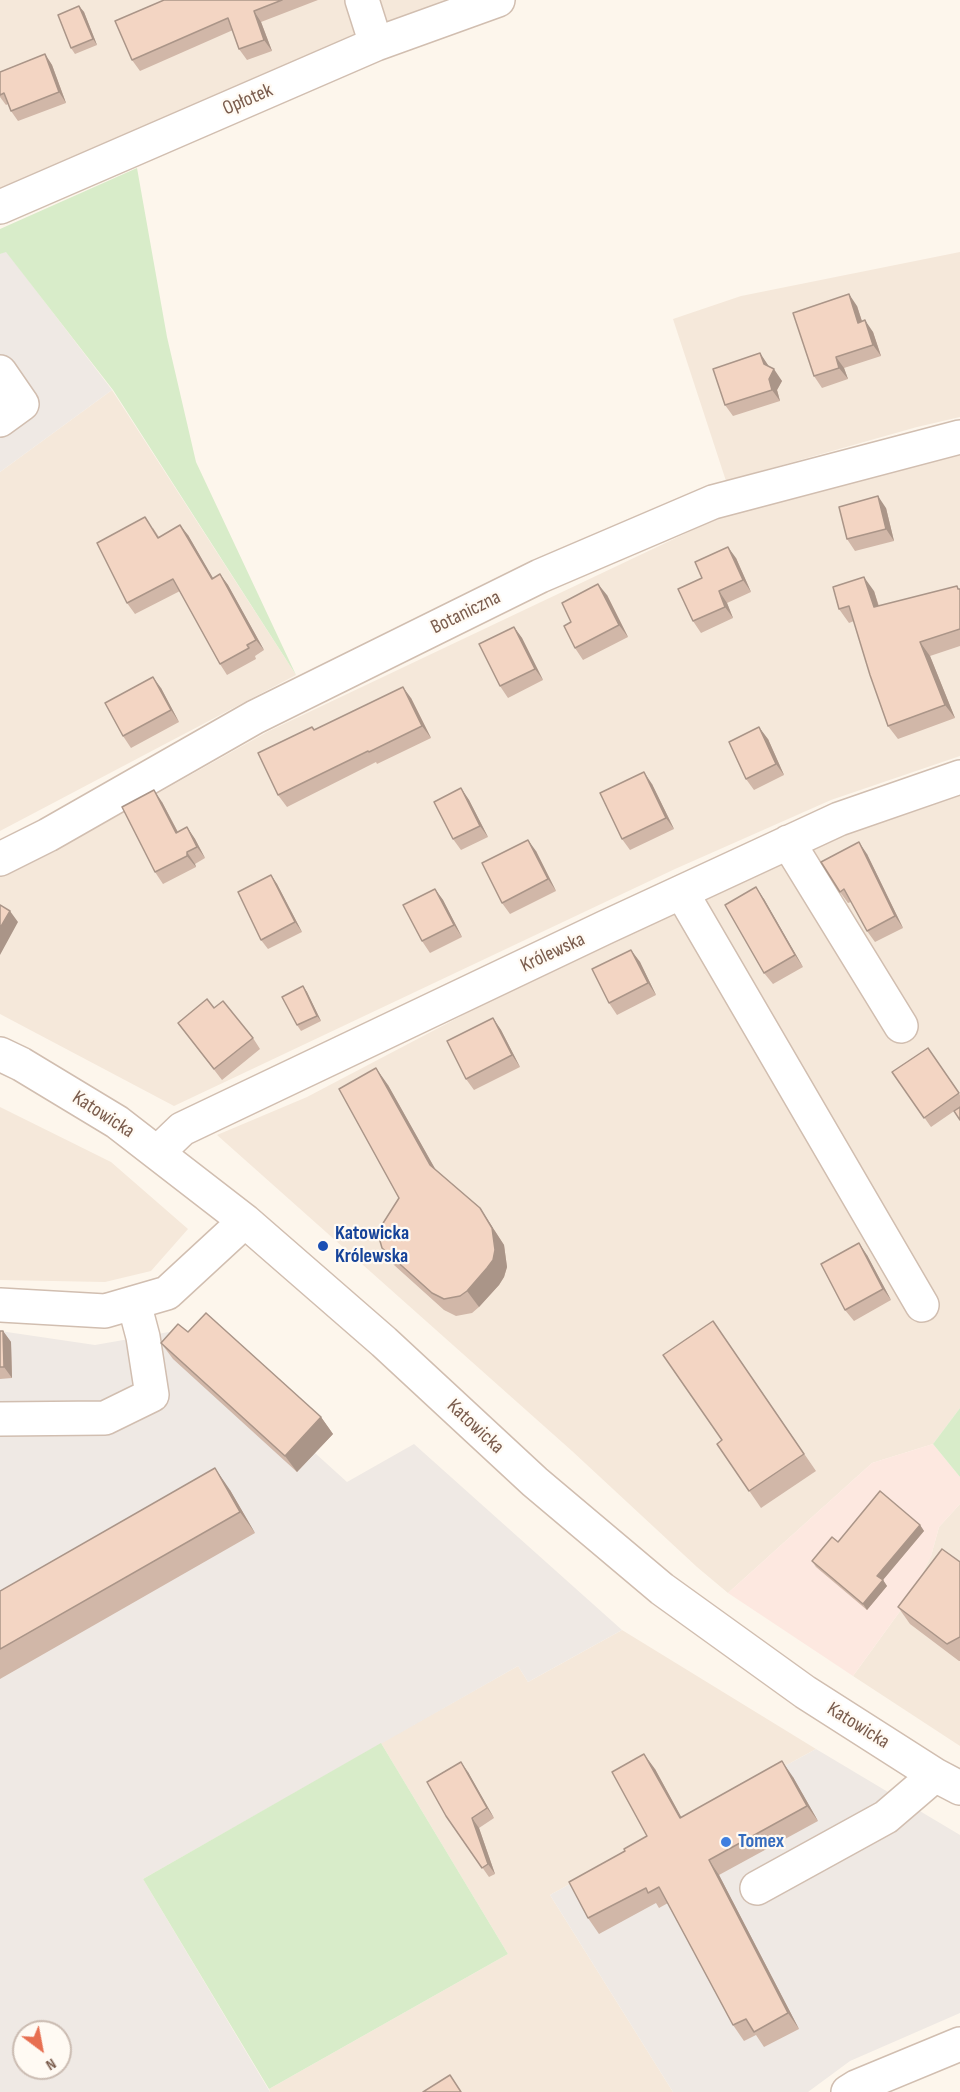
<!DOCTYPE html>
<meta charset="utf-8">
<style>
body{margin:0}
#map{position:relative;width:960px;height:2092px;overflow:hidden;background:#fdf6ec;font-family:"Sofia Sans Condensed",sans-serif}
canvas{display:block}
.north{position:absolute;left:12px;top:2020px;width:60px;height:60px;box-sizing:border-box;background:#fffaf3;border:2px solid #cabbb1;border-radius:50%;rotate:148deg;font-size:16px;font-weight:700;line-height:24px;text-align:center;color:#7a5c4d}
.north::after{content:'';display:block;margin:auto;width:21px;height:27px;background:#e76f51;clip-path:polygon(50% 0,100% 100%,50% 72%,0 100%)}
</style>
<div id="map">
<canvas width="960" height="2092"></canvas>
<div class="north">N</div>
</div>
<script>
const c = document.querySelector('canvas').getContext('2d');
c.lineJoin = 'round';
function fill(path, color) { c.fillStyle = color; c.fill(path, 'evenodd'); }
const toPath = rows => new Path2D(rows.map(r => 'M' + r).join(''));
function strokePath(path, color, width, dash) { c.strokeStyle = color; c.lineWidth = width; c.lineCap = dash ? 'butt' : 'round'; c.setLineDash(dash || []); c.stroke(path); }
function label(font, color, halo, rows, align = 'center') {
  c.font = font + ' "Sofia Sans Condensed",sans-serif'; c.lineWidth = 4.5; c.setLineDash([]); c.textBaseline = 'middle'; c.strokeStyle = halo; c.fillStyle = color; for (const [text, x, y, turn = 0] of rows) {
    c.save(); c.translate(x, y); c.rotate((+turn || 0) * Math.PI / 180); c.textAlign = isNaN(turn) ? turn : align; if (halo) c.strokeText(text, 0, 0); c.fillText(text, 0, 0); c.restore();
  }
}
fill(toPath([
 [0,0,451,0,398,18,0,189],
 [960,252,960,417,917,427,726,481,673,319,741,296],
 [112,390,296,675,0,831,0,472],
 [960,452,960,756,831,800,675,869,174,1106,0,1014,0,877,53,852,269,731,716,519],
 [960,794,960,1408,933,1444,872,1463,728,1593,697,1567,572,1451,217,1135,307,1097,486,1003,842,829],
 [0,1107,111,1162,188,1229,151,1271,105,1282,0,1280],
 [960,1504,960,1746,853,1676,911,1596,931,1556,939,1527],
 [622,1630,816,1749,550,1895,673,2092,270,2092,269,2089,508,1954,381,1743,518,1666,528,1682]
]), '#f5e8da');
fill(toPath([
 [933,1444,960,1477,960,1504,939,1527,931,1556,911,1596,853,1676,728,1593,872,1463]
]), '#fde8e0');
fill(toPath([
 [6,251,112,390,0,472,0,254],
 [186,1329,200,1349,333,1434,315,1453,347,1482,414,1444,622,1630,528,1682,518,1666,143,1879,270,2092,0,2092,0,1331,95,1345],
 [24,2032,60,2032,60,2068,24,2068],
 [816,1749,960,1835,960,2013,850,2061,808,2092,673,2092,550,1895]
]), '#efe9e4');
fill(toPath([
 [137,168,167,337,196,462,296,675,113,390,6,252,0,254,0,229],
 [960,1408,960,1477,933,1444],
 [381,1743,508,1954,269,2089,143,1879]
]), '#d8ecc9');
const minor = toPath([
 [362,0,376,44],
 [0,207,376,44,498,0],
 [0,372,22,404,0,420],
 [788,842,901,1026],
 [0,859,48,835,255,717,540,576,713,502,960,437],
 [682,893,922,1305],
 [0,1054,21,1064,117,1122,245,1221,384,1342,535,1482,662,1589,805,1692,935,1775,960,1788],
 [158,1152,182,1129,606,927,839,819,960,777],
 [0,1305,105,1311,167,1293,245,1221],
 [0,1419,105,1418,152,1395,143,1337,134,1303],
 [757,1888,886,1817,935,1775],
 [848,2092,856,2087,960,2044]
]);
strokePath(minor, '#d1beb0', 36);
strokePath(minor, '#fff', 33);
fill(toPath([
 [164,0,318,0,261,22,272,51,247,60,239,49,233,30,140,71,132,60],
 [79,6,84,12,97,45,75,54,71,48],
 [45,54,52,65,66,103,18,121,11,111,8,104,6,105,0,97,0,72],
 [857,306,862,321,873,332,881,356,844,368,848,379,822,388,814,376],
 [760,353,769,367,782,381,777,390,780,401,733,416,725,405],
 [886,508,894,541,855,551,847,539],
 [153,528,159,537,188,535,213,579,220,574,228,585,264,650,255,656,256,659,227,675,220,664,180,591,135,614,127,603],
 [736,558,751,592,727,603,733,618,701,633,693,621,702,578],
 [960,589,960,646,930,656,955,718,898,739,888,726,854,621,849,623,839,609,874,591,879,606],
 [607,595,628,637,583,660,575,648],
 [514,627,522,638,543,680,508,698,500,686],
 [161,688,179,722,131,748,123,736],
 [411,698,431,738,377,764,376,762,287,807,278,795,312,727,315,730],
 [768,739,784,775,754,790,746,779],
 [652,784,674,829,630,850,622,839],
 [461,788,469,800,488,837,461,850,453,839],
 [162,802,178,832,187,827,195,839,205,858,195,864,196,867,163,884,155,872],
 [536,851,556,891,510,914,502,903],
 [867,854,903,928,875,942,867,931,851,902,848,903,840,892],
 [271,875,277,884,302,932,268,949,261,940],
 [435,889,443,900,462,937,430,953,422,941],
 [764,899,803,967,773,984,764,973],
 [631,950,640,962,656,995,617,1015,609,1003],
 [303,986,307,992,321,1021,301,1031,297,1025],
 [493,1018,501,1030,520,1067,474,1090,466,1079],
 [178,1023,253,1038,260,1049,222,1080],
 [928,1048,960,1095,960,1107,931,1127,892,1072],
 [388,1085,435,1169,480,1208,504,1245,507,1267,504,1277,499,1285,479,1307,472,1313,456,1316,444,1310,394,1265,382,1248,399,1198],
 [867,1255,891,1300,854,1321,845,1310],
 [713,1321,816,1471,761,1508,717,1444,722,1440],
 [0,1331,3,1331,11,1342,12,1378,0,1379],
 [188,1332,321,1417,333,1434,297,1472,173,1359,161,1343],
 [230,1490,255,1533,0,1679,0,1591],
 [920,1525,924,1531,883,1580,887,1586,867,1610,816,1567,812,1561,838,1542],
 [960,1562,960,1661,959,1661,910,1624,898,1607],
 [655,1769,681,1817,793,1777,818,1821,719,1875,799,2029,764,2047,756,2035,744,2041,733,2025,668,1903,659,1908,656,1903,599,1934,588,1918,625,1851,647,1836],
 [468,1772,494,1818,479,1828,495,1874,489,1877,446,1816]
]), '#d1b7a8');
fill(toPath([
 [79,6,84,12,97,45,93,39],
 [254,11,261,22,272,51,264,40],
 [45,54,52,65,66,103,59,92],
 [849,294,857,306,866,334,858,323],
 [865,320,873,332,881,356,873,345],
 [760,353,768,365,771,374,774,369,782,381,777,390,780,401,772,390],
 [836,357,844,368,848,379,839,368],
 [878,496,886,508,894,541,886,529],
 [180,525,188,535,220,590,212,579],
 [728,547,736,558,751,592,743,580],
 [220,574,228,585,264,650,256,640],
 [864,577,874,591,883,621,874,607],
 [598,584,607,595,628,637,619,625],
 [719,591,727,603,733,618,725,607],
 [514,627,522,638,543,680,535,669],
 [920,642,930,656,955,718,945,705],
 [153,677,161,688,179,722,171,710],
 [403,687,411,698,431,738,422,726],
 [759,727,768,739,784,775,776,764],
 [644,772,652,784,674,829,666,818],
 [461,788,469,800,488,837,480,826],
 [154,790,162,802,184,844,176,833],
 [187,827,195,839,205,858,197,847],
 [528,840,536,851,556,891,548,879],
 [859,842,867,854,903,928,895,916],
 [187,852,195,864,196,867,187,856],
 [271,875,277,884,302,932,295,922],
 [756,887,764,899,803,967,795,955],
 [435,889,443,900,462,937,454,925],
 [10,911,18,922,0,955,0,928],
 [631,950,640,962,656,995,648,983],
 [303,986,307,992,321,1021,317,1016],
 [493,1018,501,1030,520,1067,512,1055],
 [376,1068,388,1085,442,1181,430,1165],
 [480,1208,504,1245,507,1267,504,1277,499,1285,479,1307,467,1291],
 [859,1243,867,1255,891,1300,883,1289],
 [3,1331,11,1342,12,1378,4,1367],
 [321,1417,333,1434,297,1472,285,1456],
 [215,1468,230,1490,255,1533,240,1512],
 [920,1525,924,1531,882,1581,877,1576],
 [883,1580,887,1586,867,1610,863,1604],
 [644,1754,655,1769,690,1833,680,1818],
 [782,1761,793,1777,818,1821,807,1806],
 [461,1762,468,1772,494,1818,487,1808],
 [472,1818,479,1828,495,1874,488,1864],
 [709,1860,719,1875,799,2029,788,2013]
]), '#aa9588');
const building = toPath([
 [164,0,282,0,254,11,264,40,239,49,228,18,132,60,115,21,164,0],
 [79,6,93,39,71,48,58,15,79,6],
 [45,54,59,92,11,111,4,93,0,95,0,72,45,54],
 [849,294,858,323,865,320,873,345,836,357,839,368,814,376,793,313,849,294],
 [760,353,764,364,774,369,769,379,772,390,725,405,713,369,760,353],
 [878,496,886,529,847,539,839,507,878,496],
 [145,517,158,538,180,525,212,579,220,574,256,640,247,645,249,648,220,664,173,579,127,603,97,543,145,517],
 [728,547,743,580,719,591,725,607,693,621,678,589,702,578,695,562,728,547],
 [864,577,874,607,957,586,958,589,960,589,960,629,920,642,945,705,888,726,870,675,849,606,839,609,833,587,864,577],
 [598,584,619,625,575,648,564,626,571,622,562,603,598,584],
 [514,627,535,669,500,686,479,644,514,627],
 [153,677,171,710,123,736,105,703,153,677],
 [403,687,422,726,369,752,368,751,278,795,258,753,312,727,314,730,403,687],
 [759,727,776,764,746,779,729,742,759,727],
 [644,772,666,818,622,839,600,793,644,772],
 [461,788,480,826,453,839,434,802,461,788],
 [154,790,176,833,187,827,197,847,187,852,187,856,155,872,122,807,154,790],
 [528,840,548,879,502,903,482,863,528,840],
 [859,842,895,916,867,931,844,889,840,892,821,862,859,842],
 [271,875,295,922,261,940,238,892,271,875],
 [756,887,795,955,764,973,725,905,756,887],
 [435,889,454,925,422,941,403,905,435,889],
 [0,905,10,911,0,928,0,905],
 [631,950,648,983,609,1003,592,969,631,950],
 [303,986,317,1016,297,1025,282,997,303,986],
 [207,999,214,1008,223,1001,253,1038,214,1069,178,1023,207,999],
 [493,1018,512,1055,466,1079,447,1041,493,1018],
 [928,1048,959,1093,924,1118,892,1072,928,1048],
 [376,1068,430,1165,480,1208,492,1228,495,1250,493,1260,487,1268,467,1291,460,1296,444,1299,432,1293,382,1248,378,1234,380,1228,399,1198,339,1089,376,1068],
 [960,1107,960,1120,954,1111,960,1107],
 [859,1243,883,1289,845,1310,821,1264,859,1243],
 [206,1313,321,1417,285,1456,161,1343,178,1324,188,1332,206,1313],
 [713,1321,804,1454,749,1491,717,1444,722,1440,663,1355,713,1321],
 [0,1331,3,1331,4,1367,0,1367,0,1331],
 [215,1468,240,1512,0,1649,0,1591,215,1468],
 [880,1491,920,1525,877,1576,883,1580,863,1604,812,1561,832,1537,838,1542,880,1491],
 [942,1549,960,1562,960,1637,947,1644,898,1607,942,1549],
 [644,1754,680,1818,782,1761,807,1806,709,1860,788,2013,754,2032,746,2019,733,2025,659,1887,648,1893,646,1888,588,1918,569,1882,625,1851,624,1849,647,1836,612,1772,644,1754],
 [461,1762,487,1808,472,1818,488,1864,482,1868,446,1816,427,1782,461,1762],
 [450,2075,461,2092,423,2092,450,2075]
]);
fill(building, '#f3d5c3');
strokePath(building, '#aa9588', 1.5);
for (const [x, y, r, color] of [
 [323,1246,6,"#1a4fb4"],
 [726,1842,6,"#3f7fe0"]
]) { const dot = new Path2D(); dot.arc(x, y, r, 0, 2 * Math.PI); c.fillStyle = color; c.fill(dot); strokePath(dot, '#fffaf3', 2); }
label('20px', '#7a5c4d', '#fffaf3', [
 ["Opłotek",248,100,-23],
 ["Botaniczna",466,613,-26],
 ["Królewska",553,953,-25],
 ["Katowicka",103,1115,33],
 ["Katowicka",475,1427,43],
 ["Katowicka",858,1726,32]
]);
label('bold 20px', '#164399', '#fffaf3', [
 ["Katowicka",335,1234],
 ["Królewska",335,1257]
], 'left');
label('bold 20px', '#366cbe', '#fffaf3', [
 ["Tomex",738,1842]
], 'left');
</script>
